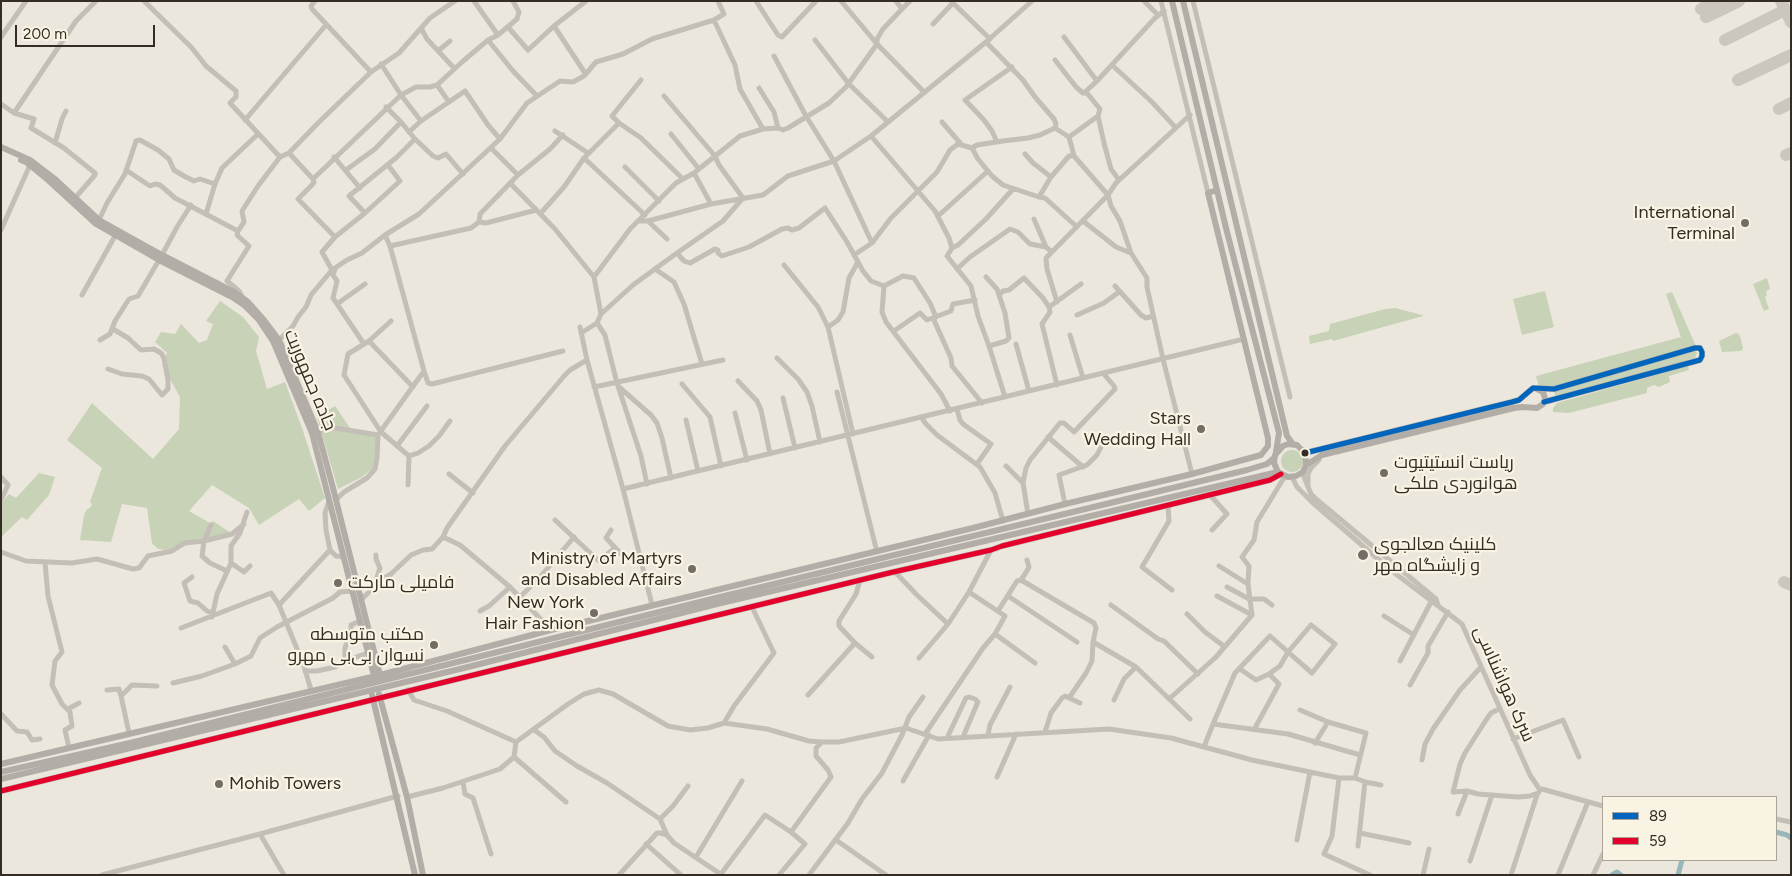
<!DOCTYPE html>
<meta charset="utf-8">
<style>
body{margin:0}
#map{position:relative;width:1792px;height:876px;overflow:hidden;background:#ebe7dd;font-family:Figtree,sans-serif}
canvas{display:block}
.frame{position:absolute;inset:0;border:2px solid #342c25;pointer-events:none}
.legend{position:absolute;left:1602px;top:796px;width:175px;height:65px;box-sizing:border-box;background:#f9f3e3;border:1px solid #aaa397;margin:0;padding:6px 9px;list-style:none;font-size:15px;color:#342c25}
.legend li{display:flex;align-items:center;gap:10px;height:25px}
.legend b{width:25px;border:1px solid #aaa397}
.scale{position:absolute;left:15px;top:25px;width:140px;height:22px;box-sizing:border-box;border:2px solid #342c25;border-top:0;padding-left:6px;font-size:15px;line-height:18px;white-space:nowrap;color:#342c25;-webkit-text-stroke:4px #f9f3e3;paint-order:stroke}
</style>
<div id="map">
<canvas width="1792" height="876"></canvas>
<div class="frame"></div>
<ul class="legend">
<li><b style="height:6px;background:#0065bd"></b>89</li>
<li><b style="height:6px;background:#e4002b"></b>59</li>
</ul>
<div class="scale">200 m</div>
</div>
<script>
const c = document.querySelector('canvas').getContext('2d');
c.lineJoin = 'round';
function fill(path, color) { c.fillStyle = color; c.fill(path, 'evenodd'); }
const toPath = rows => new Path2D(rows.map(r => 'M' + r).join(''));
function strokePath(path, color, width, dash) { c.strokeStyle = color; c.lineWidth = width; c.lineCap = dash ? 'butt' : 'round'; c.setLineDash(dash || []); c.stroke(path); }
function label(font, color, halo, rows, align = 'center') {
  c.font = font + ' Figtree,Cairo,sans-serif'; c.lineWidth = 4.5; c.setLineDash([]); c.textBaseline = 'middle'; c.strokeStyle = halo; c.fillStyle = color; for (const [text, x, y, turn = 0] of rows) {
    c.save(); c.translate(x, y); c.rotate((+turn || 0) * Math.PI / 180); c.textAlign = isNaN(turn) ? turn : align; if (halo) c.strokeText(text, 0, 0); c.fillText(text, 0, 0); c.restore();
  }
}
fill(toPath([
 [1767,278,1770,289,1766,291,1767,295,1765,297,1769,309,1764,311,1753,284],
 [1545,291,1554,327,1522,335,1513,299],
 [1672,292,1696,346,1554,389,1539,387,1536,376,1681,337,1666,294],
 [220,301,243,317,259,337,256,351,267,389,285,382,302,428,325,498,309,511,299,499,259,525,249,508,212,485,189,511,210,523,213,521,231,533,228,538,198,539,176,551,158,549,152,543,147,508,122,504,111,542,80,540,84,515,87,509,90,508,92,504,90,502,102,468,67,440,92,403,153,459,179,429,180,397,162,365,167,353,155,342,161,332,175,334,181,324,199,343,207,340,213,324,206,321],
 [1395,308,1422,315,1423,316,1333,341,1332,339,1310,344,1309,336,1329,331,1330,324,1385,309],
 [1736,333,1739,334,1741,339,1743,349,1741,351,1722,352,1719,341],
 [1695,351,1697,353,1695,358,1556,398,1554,391],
 [1688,366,1689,370,1669,376,1670,382,1659,387,1654,385,1647,388,1647,393,1569,413,1553,412,1553,408,1557,403],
 [335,406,350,428,377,436,374,467,362,477,338,489,317,417],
 '1281 461a11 11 0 1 1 22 0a11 11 0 1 1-22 0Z',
 [39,473,55,477,49,495,27,520,22,517,1,537,1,504,9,494,16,498]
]), '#c8d2b6');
strokePath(toPath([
 [1776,832,1787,835,1791,838],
 [1612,875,1617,872,1621,875],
 [1678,875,1682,860]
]), '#98b7bd', 5);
strokePath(toPath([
 [1781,1,1791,22],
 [1701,9,1716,1],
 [1706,17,1739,1],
 [1725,40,1779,13],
 [1738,80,1791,55],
 [1779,109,1791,103],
 [1786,155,1791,153],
 [1784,582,1791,585]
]), '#cbc7bf', 12);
strokePath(toPath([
 [144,1,192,48,206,66,236,91,236,97,230,103,280,157],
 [315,1,311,6,312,9,371,72],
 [474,1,498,35],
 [756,1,778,35,782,37,816,1],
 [841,1,877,44,924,92],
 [951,1,990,39],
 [1144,1,1158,15],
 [1161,1,1208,193],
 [1193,1,1290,397],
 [902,9,910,1],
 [714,20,735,65,740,89,763,129],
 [933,24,953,3],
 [554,26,585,73],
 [508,27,528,50,554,26,586,1],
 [421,28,427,39,454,68],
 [1,37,26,1],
 [1064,37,1097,81],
 [488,40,513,71,537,96],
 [815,40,849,84,887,121],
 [986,42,1023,80,1035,97,1054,119,1056,124,1055,128],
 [438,51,450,41],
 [774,56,806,116,834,161,872,243],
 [1055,60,1076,87,1083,93,1087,93,1100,109,1098,116,1104,143,1111,169,1119,180],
 [381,64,401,95,421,121,409,132],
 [1112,65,1152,102,1176,128],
 [641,80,612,116,619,123,641,138,683,179],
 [437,85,449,102],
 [759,88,774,112,778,128],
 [1084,93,1097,81,1155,18,1164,11],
 [1,104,14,113,34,119,31,128,64,148,95,173,95,175,75,198],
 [386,107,401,122,415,139,433,156,438,158,446,154,463,174],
 [14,113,76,21,96,1],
 [245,120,326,25],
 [421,121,465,91,488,125,500,139],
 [942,122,961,144],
 [1055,128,1069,137,1074,156,1108,195,1111,206,1120,221,1131,253,1147,278,1147,287,1163,359,1192,474],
 [555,131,588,153],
 [671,134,699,169],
 [871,136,935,211,949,238,952,248],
 [1069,137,1098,116],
 [997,142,992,131,984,120,965,100,1012,67],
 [55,143,62,119,66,111],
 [491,148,518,175,480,214,479,222,486,223,536,210],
 [972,148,978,159,992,176,1003,185,1039,197,1045,198,1077,227],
 [289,153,313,179],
 [1025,154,1033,163,1051,177],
 [334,157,360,188],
 [584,158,645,215],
 [625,167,659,201],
 [126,170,150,186,155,184,160,185,175,198,238,231,237,235,249,246,227,281,239,291,243,298],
 [346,170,375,149,401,122],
 [694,173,711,204],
 [518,175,550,149,563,135],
 [510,183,555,229,594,277,601,314,597,323,581,333],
 [1039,197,1051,177,1069,156,1074,156],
 [365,213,349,196,397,157,415,139],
 [206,214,215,184,222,168,258,134],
 [540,214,564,187,584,158,619,123],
 [938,216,988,171],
 [1034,219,1046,247],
 [99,220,107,203,125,174,136,141,140,140,158,150,169,159,174,170,184,176,194,181,200,179,215,184],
 [639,221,648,221,711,204,763,195,788,176,834,161,871,136,986,42,1032,1],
 [648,221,667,239],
 [1083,221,1116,247,1131,253],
 [1,230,30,165],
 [238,231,244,222,242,211,258,186,280,157,289,153,319,122,371,72,399,53,430,18,455,1],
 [335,237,298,199,312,185,314,182,313,179,401,95,416,87,430,87,437,85,462,62,488,40,498,35,517,19,519,12,513,1],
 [390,246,471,228,479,222],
 [677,253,684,261,690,263,715,249,718,250,718,253,722,256,749,247,782,229,788,228,792,230,799,228,825,208,847,242,863,271,871,281,884,286],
 [162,255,177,227,191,205],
 [854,255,872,243,891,218,937,172,950,150,958,144,972,148,977,145,1003,141,1028,138,1040,135,1055,128],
 [784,265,818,307,828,327,853,434],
 [335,269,333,275,337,281,333,298,364,344],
 [655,269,674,282,684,304,702,364],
 [957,269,970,257,1010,229,1018,232,1030,244,1046,247,1052,252],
 [332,270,322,252,335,237,365,213,400,181,388,165],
 [594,277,630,229,676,183,694,173,740,136,763,129,778,128,783,130,788,128,829,103,846,87,877,44,877,39,883,29,902,9,896,1],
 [986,277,997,289,1005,313,1009,338,1006,341,989,346],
 [884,286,882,312,886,322,941,394,950,411],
 [884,286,903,276,914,278,930,303,936,317],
 [1115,286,1141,315,1146,318,1153,316],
 [82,295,115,236],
 [999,295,1003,291,1009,290,1024,278,1043,298,1049,307,1050,312,1042,324,1057,385],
 [1057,302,1047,269,1046,258,1108,195,1116,183,1190,115],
 [337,304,365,284],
 [1049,307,1081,284],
 [601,314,633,285,677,253,723,221,743,198,719,165,715,156,664,96],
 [1077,315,1104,303,1119,292],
 [933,318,951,358,952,366,982,403],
 [391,321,369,341,348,354,344,375,381,432,409,456],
 [597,323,605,335,617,383,641,456,647,484],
 [580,327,587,360,623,489,652,605],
 [828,327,838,320,843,312,849,278,858,262],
 [894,331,920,313,927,320,951,311,953,304,975,300],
 [1070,335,1083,378],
 [100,340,110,334,115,321,129,299,138,296,159,260],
 [279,340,293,326,298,317,306,307,311,295,332,270,347,260,362,253,385,235,419,214,500,139,527,103,560,81,573,82,584,76,596,62,623,54,652,39,714,20,724,14,718,1],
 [369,341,413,387],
 [1016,344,1029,391],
 [777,358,798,379,807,392,812,406,820,442],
 [108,369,122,374,142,376,149,379,162,395,168,389,168,380,164,358,161,353,154,349,141,350,128,338,113,329],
 [424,371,428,383,432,384,563,351],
 [738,381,757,401,761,410,770,454],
 [682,384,710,417,721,466],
 [594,387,723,360],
 [619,387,651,415,657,423,662,438,671,478],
 [837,392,877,552],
 [1005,397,989,346,978,316,971,286,947,256,952,248,958,245,986,219,1013,189],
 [783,398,795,448],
 [957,409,960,420,963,424,991,444,977,464],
 [735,413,747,460],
 [924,417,923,420,926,424,937,435,980,467,995,493,1003,521],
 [686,420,698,471],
 [318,432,329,427,378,435],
 [1048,437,1083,467],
 [397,446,427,406],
 [409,456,418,453,429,446,439,436,450,421],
 [1006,466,1023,483],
 [1302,472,1311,494,1316,499,1436,599,1438,605],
 [449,474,473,493],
 [1,477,8,485,1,500],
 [1292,477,1297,487,1313,503,1392,571,1462,624,1530,775,1540,790,1542,789,1603,806],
 [408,485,409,456],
 [1308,485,1308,474,1311,468,1319,460],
 [623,489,1244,339],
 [1210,495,1227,514,1212,530],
 [336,500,344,492,367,478,375,469,377,458,378,435,424,371,390,246,385,235],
 [329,501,325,513,326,530,330,550,336,556,344,557],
 [1065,504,1059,475,1087,465,1097,455,1105,439],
 [1168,505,1169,521,1142,567,1172,590],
 [1028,514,1023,483,1026,468,1030,460,1060,423,1064,423,1074,432,1115,389,1114,386,1103,373],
 [555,520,599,561,615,548],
 [211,525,204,541,202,556,210,563,227,571],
 [611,530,606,538,625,558,638,554],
 [1,552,26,561,72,563,97,559,133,569,139,568,148,556,172,551,184,543,204,541,232,534,244,524],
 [45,563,48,596,62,652,55,661,52,685,62,704,70,712,72,726,65,730,69,748],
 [231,563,244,572,250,566],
 [1219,566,1248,584],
 [895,572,917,595,948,624],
 [192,577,184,583,190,601,198,603,207,611,213,613],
 [860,580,856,594,839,621,839,626,855,643,872,657],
 [1021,580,1094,623,1096,628,1093,642,1092,661,1086,673,1069,698],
 [374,587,380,568,376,559,376,555],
 [1227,587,1249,599,1264,599,1272,605],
 [1008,596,1077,642],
 [1217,596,1252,615],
 [520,597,541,576,574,537],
 [361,600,381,580,391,574,411,555,423,550,432,549,443,537],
 [279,605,330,550],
 [1111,605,1158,639,1164,641,1198,674],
 [480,611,489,606,510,587],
 [998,611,1017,581,1021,580,1025,574,1029,567,1027,560],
 [1187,614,1205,632,1225,647],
 [1384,616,1414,635],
 [212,617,217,594,231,563,231,546,240,533,247,512],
 [181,628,271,593,279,605,304,666,311,690],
 [551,630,510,587,460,545,443,537,447,528,505,446,565,375,570,370,587,360],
 [995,634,1035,663],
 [1093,642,1136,667,1190,719],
 [225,647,235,664],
 [919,658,948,624,969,592,991,550],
 [345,661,345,648,351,632,351,625,360,621],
 [1400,661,1431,602],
 [305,671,317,671,335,667,345,661,368,653],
 [173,683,202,676,235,664,251,656,260,638,277,627,333,598,340,592,353,591],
 [1410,685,1428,653,1428,646,1448,612],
 [107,690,119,689,121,696],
 [408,690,414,700,447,711,516,742],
 [808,695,855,643],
 [1169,699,1216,657,1252,615,1248,584,1249,566,1242,557,1254,540,1257,522,1285,476],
 [1114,700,1124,679,1136,667],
 [68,709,79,703],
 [1499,709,1491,713,1486,720,1465,753,1460,764,1453,792,1467,791,1478,794,1518,797,1530,796,1535,794,1537,795,1540,790],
 [1300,710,1328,722,1366,733,1355,778],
 [1,714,17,731,27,732,32,740,40,739],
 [724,723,734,706,774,653,752,607],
 [1213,724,1288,734,1360,755],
 [1255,728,1279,684,1269,674],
 [534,730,544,737,555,751,577,766,607,783,660,819,667,835,674,843,722,875],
 [1045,732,1051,713,1062,698,1065,696,1069,698,1080,703],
 [129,733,121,696,132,685,157,686],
 [925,734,983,648,995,634,1005,616,969,592],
 [988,735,990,725,1010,687],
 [947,738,966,698,969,697,975,699,978,702,977,704,963,737],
 [1513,739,1563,720,1579,757],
 [1315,743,1328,722],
 [1204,747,1213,724,1235,673,1270,636,1288,652,1312,673,1335,644,1311,625,1288,652,1280,666,1269,674,1256,680,1240,669],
 [514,757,566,802],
 [1422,760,1425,744,1433,729,1460,690,1481,667],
 [997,777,1016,734],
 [1339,778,1332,836,1324,854,1370,875],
 [903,781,929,735],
 [463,782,465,794,473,798,491,854],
 [407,797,443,788,500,769,514,757,516,742,568,704,584,694,599,690,613,694,668,726,690,730,708,728,724,723,767,729,809,741,822,742,839,742,906,728,938,739,1109,729,1171,738,1252,760,1339,778,1355,778,1365,782,1381,785],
 [1458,814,1467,791],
 [660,819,673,806,688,786],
 [1776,819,1791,822],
 [791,832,831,777,828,770,816,756,816,748,822,742],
 [1360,833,1409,843],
 [260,834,284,875],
 [836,840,886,875],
 [1297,840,1310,772],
 [646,844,681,875],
 [1358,846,1365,782],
 [696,857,742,781],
 [1470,861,1492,795],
 [721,874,765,815,791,832,805,844,779,875],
 [102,875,260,834,398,796],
 [619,875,657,833,660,833,667,835],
 [809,875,848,823,862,799,882,773,902,735,909,717,923,697],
 [1423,875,1429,849],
 [1511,875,1537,795],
 [1558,875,1588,802],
 [1593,875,1603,854]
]), '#c4bfb6', 5);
strokePath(toPath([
 [1172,1,1226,228,1279,433,1276,452],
 [1183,1,1287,436,1293,444],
 [1,147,30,160,56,180,99,220,162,255,234,292,248,302,264,320,279,340,318,432,333,488,380,675],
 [21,160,26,162,48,180,96,224,159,260,232,297,244,305,259,320,273,341,312,433,374,676],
 [1305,453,1512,402,1519,400,1533,388,1554,389,1695,348,1700,348,1702,352,1702,356,1700,360,1544,402],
 [1306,465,1305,453,1297,445,1288,444,1283,446,1275,455,1274,463,1278,472,1288,477,1296,476,1303,472,1306,465,1322,455,1514,408,1522,407,1537,408,1543,404,1545,399,1543,392,1537,389],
 [379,694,407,797,423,875],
 [372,695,415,875],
 [1,764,380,675,551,630,977,527,1065,504,1192,474,1261,455,1268,446,1268,438,1208,193,1217,190],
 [1,772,130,743,716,598,1247,470,1267,464,1274,458],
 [1,779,464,668,721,603,1278,472],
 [1,791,889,573,991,550,1002,546,1270,480,1281,474]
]), '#b2ada6', 6);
strokePath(toPath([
 [1305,453,1512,402,1519,400,1533,388,1554,389,1695,348,1700,348,1702,352,1702,356,1700,360,1544,402]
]), '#0065bd', 5);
strokePath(toPath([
 [1,791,889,573,991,550,1002,546,1270,480,1281,474]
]), '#e4002b', 5);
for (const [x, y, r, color] of [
 [1745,223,5,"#746d65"],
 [1201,429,5,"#746d65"],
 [1305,453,4.5,"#342c25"],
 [1384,473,5,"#746d65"],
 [1363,555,6,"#746d65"],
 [692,569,5,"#746d65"],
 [338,583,5,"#746d65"],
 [594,613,5,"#746d65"],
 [434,645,5,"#746d65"],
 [219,784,5,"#746d65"]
]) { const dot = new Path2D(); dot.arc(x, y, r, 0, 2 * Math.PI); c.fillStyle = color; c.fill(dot); strokePath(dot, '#f9f3e3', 2); }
label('18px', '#342c25', '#f9f3e3', [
 ["International",1735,213],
 ["Terminal",1735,234],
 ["Stars",1191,419],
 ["Wedding Hall",1191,440],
 ["ریاست انستیتیوت",1394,463,"left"],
 ["هوانوردی ملکی",1394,484,"left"],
 ["کلینیک معالجوی",1374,545,"left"],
 ["و زایشگاه مهر",1374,566,"left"],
 ["Ministry of Martyrs",682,559],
 ["and Disabled Affairs",682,580],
 ["فامیلی مارکت",348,583,"left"],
 ["New York",584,603],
 ["Hair Fashion",584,624],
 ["مکتب متوسطه",424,635],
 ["نسوان بی‌بی مهرو",424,656],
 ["Mohib Towers",229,784,"left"]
], 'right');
label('18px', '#342c25', '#f9f3e3', [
 ["جاده جمهوریت",310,380,67],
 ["سرک هواشناسی",1504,684,66]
]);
</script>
